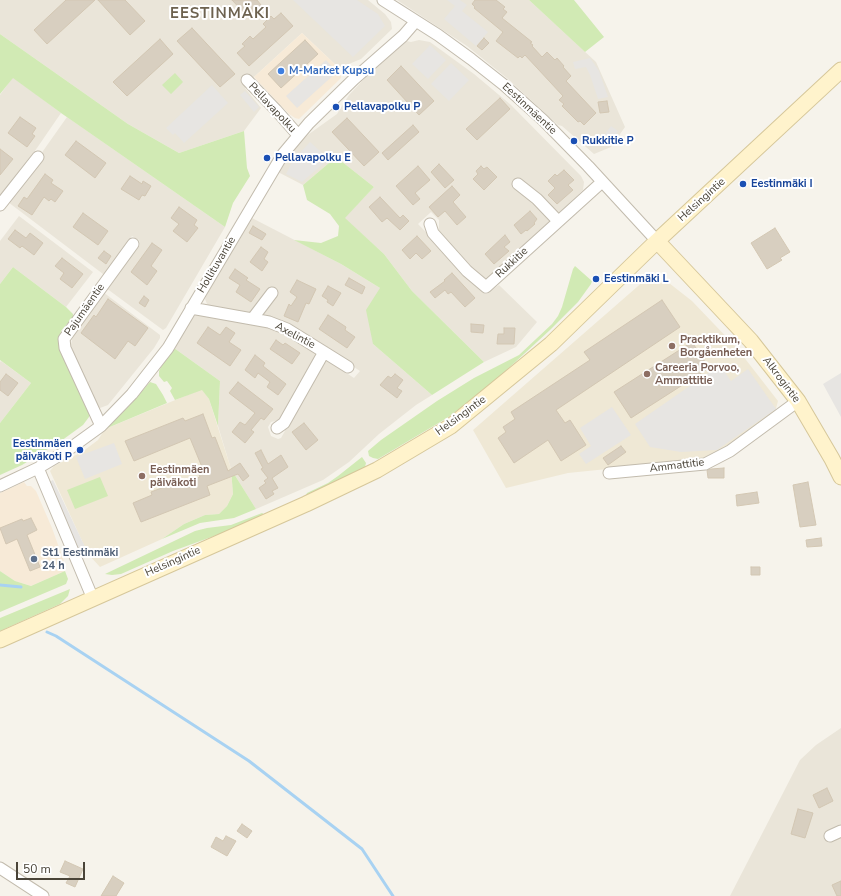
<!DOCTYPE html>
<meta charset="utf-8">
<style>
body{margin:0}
#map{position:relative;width:841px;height:896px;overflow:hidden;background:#f6f3eb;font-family:"Nunito Sans",sans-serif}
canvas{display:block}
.scale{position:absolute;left:16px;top:862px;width:69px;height:18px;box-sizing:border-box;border:2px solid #4a4438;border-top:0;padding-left:5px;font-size:12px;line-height:14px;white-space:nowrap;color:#4a4438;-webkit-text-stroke:3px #fff;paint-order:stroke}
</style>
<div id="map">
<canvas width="841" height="896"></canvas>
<div class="scale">50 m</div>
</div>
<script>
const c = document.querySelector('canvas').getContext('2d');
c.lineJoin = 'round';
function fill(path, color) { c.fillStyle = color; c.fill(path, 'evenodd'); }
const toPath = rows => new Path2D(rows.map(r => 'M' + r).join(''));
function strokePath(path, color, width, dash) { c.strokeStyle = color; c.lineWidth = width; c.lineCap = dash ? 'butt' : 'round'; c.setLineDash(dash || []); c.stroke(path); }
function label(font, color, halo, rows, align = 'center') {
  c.font = font + ' "Nunito Sans",sans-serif'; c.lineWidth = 4; c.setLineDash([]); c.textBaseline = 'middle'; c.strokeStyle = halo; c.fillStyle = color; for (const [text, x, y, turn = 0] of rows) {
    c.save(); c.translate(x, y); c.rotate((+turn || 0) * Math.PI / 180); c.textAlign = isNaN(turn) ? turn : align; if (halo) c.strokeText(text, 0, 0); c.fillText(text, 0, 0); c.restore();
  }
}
fill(toPath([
 [0,0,368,0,385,14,391,22,392,29,361,59,339,68,302,33,254,77,245,88,261,108,244,131,179,153,128,124,0,34],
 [397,0,529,0,596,62,625,127,611,147,594,154,562,126,558,125,508,79,467,46],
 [419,40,430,42,474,74,511,105,581,176,584,182,583,190,490,279,484,280,439,232,439,220,431,212,418,224,486,294,499,285,537,322,516,347,484,362,412,291,384,254,344,218,374,187,336,157,303,185,278,172,293,148,309,134,337,114,349,95,366,77,406,41,411,42],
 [13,77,61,113,37,148,2,195,0,195,0,95],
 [67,117,225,227,166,328,163,330,106,288,140,245,139,240,132,236,105,274,103,274,8,202,39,161,43,151],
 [19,216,93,272,66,307,13,267,0,284,0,241],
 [252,218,341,264,380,288,373,344,432,395,416,405,379,434,349,462,323,480,256,509,231,469,218,426,220,381,174,348,194,316,197,314,253,323,281,331,313,350,315,354,315,359,283,419,271,422,268,427,271,436,278,439,281,438,285,431,285,428,322,365,326,361,328,361,354,378,360,371,342,359,262,315,269,289,264,294,251,312,249,314,211,307,207,304,205,299,208,291],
 [103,292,160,335,160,338,154,348,108,405,100,408,97,407,73,352,71,345,73,335],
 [1,361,31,383,0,423,0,362],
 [841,728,841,896,730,896,800,760,816,745]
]), '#eae5d9');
fill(toPath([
 [302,33,339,68,341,72,341,78,299,119,295,118,289,114,254,77],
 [24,482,27,486,31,486,36,491,52,528,66,567,65,571,31,586,15,581,0,571,0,493]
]), '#f7ead7');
fill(toPath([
 [657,279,669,283,692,301,736,347,778,401,774,416,728,448,706,459,568,473,506,488,473,430,645,280],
 [202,389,209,399,231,469,233,494,227,506,219,514,205,515,184,524,162,539,100,567,88,554,50,471,54,466,82,452,98,440,105,429]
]), '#efe8d5');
fill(toPath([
 [529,0,574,0,604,37,585,52],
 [0,34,128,124,179,153,244,131,247,168,250,176,233,203,225,227,61,113,13,78,0,94],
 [175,73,183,82,171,94,162,85],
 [336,157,374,187,345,218,384,254,412,291,484,362,432,395,373,344,366,310,380,288,341,264,294,240,321,243,338,236,339,226,330,214,307,200,303,185],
 [575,266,592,281,591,284,578,302,550,330,486,389,447,418,378,459,373,458,369,456,368,451,381,440,437,401,474,378,519,355,552,324,558,316,562,307,573,269],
 [13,267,66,307,73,314,73,317,61,331,60,339,89,412,89,417,83,425,61,441,22,465,0,475,0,423,31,383,0,360,0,284],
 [174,348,220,381,218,426,209,399,202,390,175,400,170,391,172,388,167,381,164,382,159,376,159,371,162,365],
 [150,382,156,384,163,395,167,403,105,429,128,407],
 [362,457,366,463,365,467,308,495,306,495,307,493,328,483,338,476],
 [231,469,256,509,234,518,200,523,162,539,184,524,205,515,219,514,227,506,233,494],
 [100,477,108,496,75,509,67,490],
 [262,513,263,513,262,515,236,528,173,551,121,574,112,575,105,574,195,531,207,528,231,525],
 [0,571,15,581,31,586,65,571,68,579,66,584,0,612],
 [70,589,68,596,60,604,0,631,0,618]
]), '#d1eab4');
fill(toPath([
 [293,0,357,0,378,14,385,26,353,57],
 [447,0,460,0,467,5,462,11,488,32,476,46,444,19,455,6],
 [430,45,446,60,428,79,412,64],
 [590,58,599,71,608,97,598,99,590,75,586,67,575,69,573,62],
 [326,60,337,72,297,108,286,96],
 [451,63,469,80,449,101,431,84],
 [212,85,228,103,184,143,175,133,173,135,166,128],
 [245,91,259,107,254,112,240,95],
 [611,126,618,131,609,145,601,139],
 [310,142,329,159,302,182,286,174,293,160],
 [720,365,731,381,748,369,776,409,717,450,681,452,650,447,635,424],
 [841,373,841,417,823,384],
 [612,407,631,435,586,464,579,454,591,446,580,428],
 [114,443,122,464,85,479,76,457],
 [53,480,87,551,81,554,47,483]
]), '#e7e5e2');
strokePath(toPath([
 [0,585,21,587],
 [47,632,56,636,249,761,362,849,393,896]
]), '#a8d2f2', 3);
const building = toPath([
 [66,0,95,0,47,44,34,30,66,0],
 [98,0,125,0,145,21,130,35,98,0],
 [232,0,257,0,261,5,248,17,232,0],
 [475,0,496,0,505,7,503,9,507,12,502,18,532,42,530,43,533,45,532,46,542,57,547,52,555,60,557,58,564,66,563,67,571,76,566,81,596,113,584,125,580,121,578,122,562,106,564,104,559,100,563,96,525,55,522,58,520,56,518,58,496,41,503,32,474,8,475,7,472,4,475,0],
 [281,13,293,26,249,66,237,53,245,46,242,44,250,36,253,39,266,27,263,24,271,16,274,19,281,13],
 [192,28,235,74,220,87,177,41,192,28],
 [484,38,489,43,482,50,477,46,484,38],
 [160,39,173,54,127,96,113,82,160,39],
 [305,40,318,54,281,88,268,74,305,40],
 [401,66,434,101,419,115,387,80,401,66],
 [500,98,510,109,477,140,466,129,500,98],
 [607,101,609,112,600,113,598,102,607,101],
 [20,117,36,128,32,134,35,136,27,147,8,133,20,117],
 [347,118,379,152,364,166,332,132,347,118],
 [413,125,419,132,388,160,382,153,413,125],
 [76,141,106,163,95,178,65,155,76,141],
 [0,149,13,159,0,175,0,149],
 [439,164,454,180,445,188,431,172,439,164],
 [418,166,430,180,415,193,420,199,413,205,396,186,418,166],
 [481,166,484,169,487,167,497,177,484,190,473,179,478,174,476,171,481,166],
 [564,170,574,180,568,185,573,190,557,204,548,195,555,188,548,181,555,174,557,176,564,170],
 [45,174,53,180,51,183,63,191,55,202,51,199,49,201,44,197,32,215,18,206,24,197,27,199,45,174],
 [130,176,142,184,143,181,151,186,145,196,142,195,139,200,121,189,130,176],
 [452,186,460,195,453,202,466,217,457,225,445,211,438,217,429,207,452,186],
 [380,197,400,218,403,215,409,221,400,230,387,218,382,222,369,207,380,197],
 [179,207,197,220,194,225,198,228,187,242,173,231,179,224,171,218,179,207],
 [530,211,537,219,534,223,535,224,527,231,526,230,521,234,514,225,530,211],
 [83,213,108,231,98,245,73,227,83,213],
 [253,226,266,234,262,240,249,233,253,226],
 [775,228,790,252,780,258,782,260,767,269,751,243,775,228],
 [15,230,26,238,30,233,43,243,34,255,22,246,20,248,8,239,15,230],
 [505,235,510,242,504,247,509,251,494,264,485,254,505,235],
 [417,236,431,251,422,259,416,253,410,259,402,250,417,236],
 [152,243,162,250,151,266,157,271,147,285,131,272,152,243],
 [261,247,268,252,264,259,268,262,262,271,250,262,261,247],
 [104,251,111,256,106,264,98,258,104,251],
 [62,258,83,274,72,288,60,279,64,273,55,266,62,258],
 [235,269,248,278,246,280,260,289,251,302,236,292,240,285,229,278,235,269],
 [452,273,475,298,465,307,451,292,448,294,445,290,435,298,430,292,445,281,444,280,452,273],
 [349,278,365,287,362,294,345,285,349,278],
 [297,280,316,289,309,304,306,303,298,322,284,316,289,304,291,306,297,297,290,292,297,280],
 [328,286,341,293,333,306,327,302,328,300,322,296,328,286],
 [144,296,149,300,145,307,139,303,144,296],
 [108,299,148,328,135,346,128,341,115,359,81,333,94,315,96,317,108,299],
 [662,300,680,327,556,410,565,423,570,420,586,445,561,461,548,440,514,463,498,438,506,432,503,427,515,419,511,412,590,360,584,352,662,300],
 [328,315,346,327,345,330,355,337,347,348,319,329,328,315],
 [471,324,484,325,483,333,471,332,471,324],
 [208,327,220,335,226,327,235,333,229,342,241,350,230,366,197,343,208,327],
 [504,328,515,328,514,344,497,344,498,334,504,334,504,328],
 [276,340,283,345,285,343,300,353,292,364,270,349,276,340],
 [692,342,709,368,631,418,614,392,692,342],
 [255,355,265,363,263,366,286,384,278,395,267,387,270,382,258,373,255,378,245,370,255,355],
 [6,374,18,383,8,396,0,390,0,382,6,374],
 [395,374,403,380,397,388,402,391,397,398,380,385,388,376,391,378,395,374],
 [238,382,273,409,264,420,261,418,251,430,254,432,245,443,232,432,240,422,245,425,255,413,229,393,238,382],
 [203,414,212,438,215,437,228,471,240,463,249,476,243,481,238,474,207,486,210,495,141,522,133,503,152,495,151,492,177,482,179,486,200,477,197,469,202,467,190,438,134,461,125,441,183,418,185,421,203,414],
 [304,423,318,440,306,450,292,432,304,423],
 [621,446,626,452,608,465,603,458,621,446],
 [261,450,268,464,281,455,288,467,272,478,278,488,272,491,274,494,266,499,259,488,266,483,264,481,268,478,261,469,263,468,255,453,261,450],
 [724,468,724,478,708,478,707,470,711,469,724,468],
 [808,482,816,525,800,527,793,485,808,482],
 [757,492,759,503,737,506,736,495,757,492],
 [31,518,37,530,27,535,40,567,30,571,17,539,6,544,0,528,22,519,23,521,31,518],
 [821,538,822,546,807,547,806,540,821,538],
 [751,567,760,567,760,575,751,575,751,567],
 [827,788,833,801,819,808,813,795,827,788],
 [798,809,813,813,805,838,791,834,798,809],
 [242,824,252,831,247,838,237,831,242,824],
 [226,836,236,841,227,856,211,847,216,837,223,841,226,836],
 [65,861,83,869,75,887,66,883,70,876,60,872,65,861],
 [113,876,124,883,116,896,101,896,113,876],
 [841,881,841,896,837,896,832,885,841,881]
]);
fill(building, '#d8cfc0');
strokePath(building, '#d3c7b3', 1);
const street = toPath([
 [383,0,438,35,471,59,504,85,543,120,588,166,657,241],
 [247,80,276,110,298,135],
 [518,184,537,199,558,221],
 [0,205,38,157],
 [430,224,433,233,467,271,486,287,602,182],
 [191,308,269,322,287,329,348,367],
 [253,318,272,293],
 [101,426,65,348,64,339,133,244],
 [277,428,284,423,324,352],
 [38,468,93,599],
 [609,473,705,464,730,451,798,401],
 [0,486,38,468,65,452,101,426,132,394,168,348,283,154,309,123,354,79,403,36,416,21],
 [830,836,841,831],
 [0,868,43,896]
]);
const secondary = toPath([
 [657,241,751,341,798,401,832,459,841,477],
 [0,640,306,504,377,470,451,426,551,344,657,241,841,70]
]);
strokePath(street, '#c2bbad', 13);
strokePath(secondary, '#d6c79a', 17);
strokePath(street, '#fff', 11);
strokePath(secondary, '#fff3cc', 15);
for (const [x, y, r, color] of [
 [281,71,4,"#3f7fe0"],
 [336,107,4,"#1a4fb4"],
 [574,141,4,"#1a4fb4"],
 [267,158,4,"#1a4fb4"],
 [743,184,4,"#1a4fb4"],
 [596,279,4,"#1a4fb4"],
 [672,346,4,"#8d6e63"],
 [647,374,4,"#8d6e63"],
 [80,450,4,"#1a4fb4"],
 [142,476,4,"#8d6e63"],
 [34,559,4,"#5c6f8a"]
]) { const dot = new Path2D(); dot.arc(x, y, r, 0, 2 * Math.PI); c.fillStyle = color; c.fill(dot); strokePath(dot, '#fff', 1.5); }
label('bold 11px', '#366cbe', '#fff', [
 ["M-Market Kupsu",289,71]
], 'left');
label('bold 11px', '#164399', '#fff', [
 ["Pellavapolku P",344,107],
 ["Rukkitie P",582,141],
 ["Pellavapolku E",275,158],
 ["Eestinmäki I",751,184],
 ["Eestinmäki L",604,279],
 ["Eestinmäen",72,444,"right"],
 ["päiväkoti P",72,457,"right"]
], 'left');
label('11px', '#4a4438', '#fff', [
 ["Pellavapolku",272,108,47],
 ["Eestinmäentie",529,109,43],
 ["Helsingintie",702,200,-42],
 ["Rukkitie",512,263,-43],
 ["Hollituvantie",217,265,-59],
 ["Pajumäentie",85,310,-55],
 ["Axelintie",295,336,28],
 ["Alkrogintie",781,380,53],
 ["Helsingintie",461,416,-36],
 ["Ammattitie",677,466,-7],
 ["Helsingintie",173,562,-24]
]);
label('bold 11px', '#785e54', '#fff', [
 ["Pracktikum,",680,340],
 ["Borgåenheten",680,353],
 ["Careeria Porvoo,",655,368],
 ["Ammattitie",655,381],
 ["Eestinmäen",150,470],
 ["päiväkoti",150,483]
], 'left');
label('bold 11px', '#4e5e75', '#fff', [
 ["St1 Eestinmäki",42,553],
 ["24 h",42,566]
], 'left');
c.letterSpacing = '1px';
label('bold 15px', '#6d624f', '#fff', [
 ["EESTINMÄKI",220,14]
]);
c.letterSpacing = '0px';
</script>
